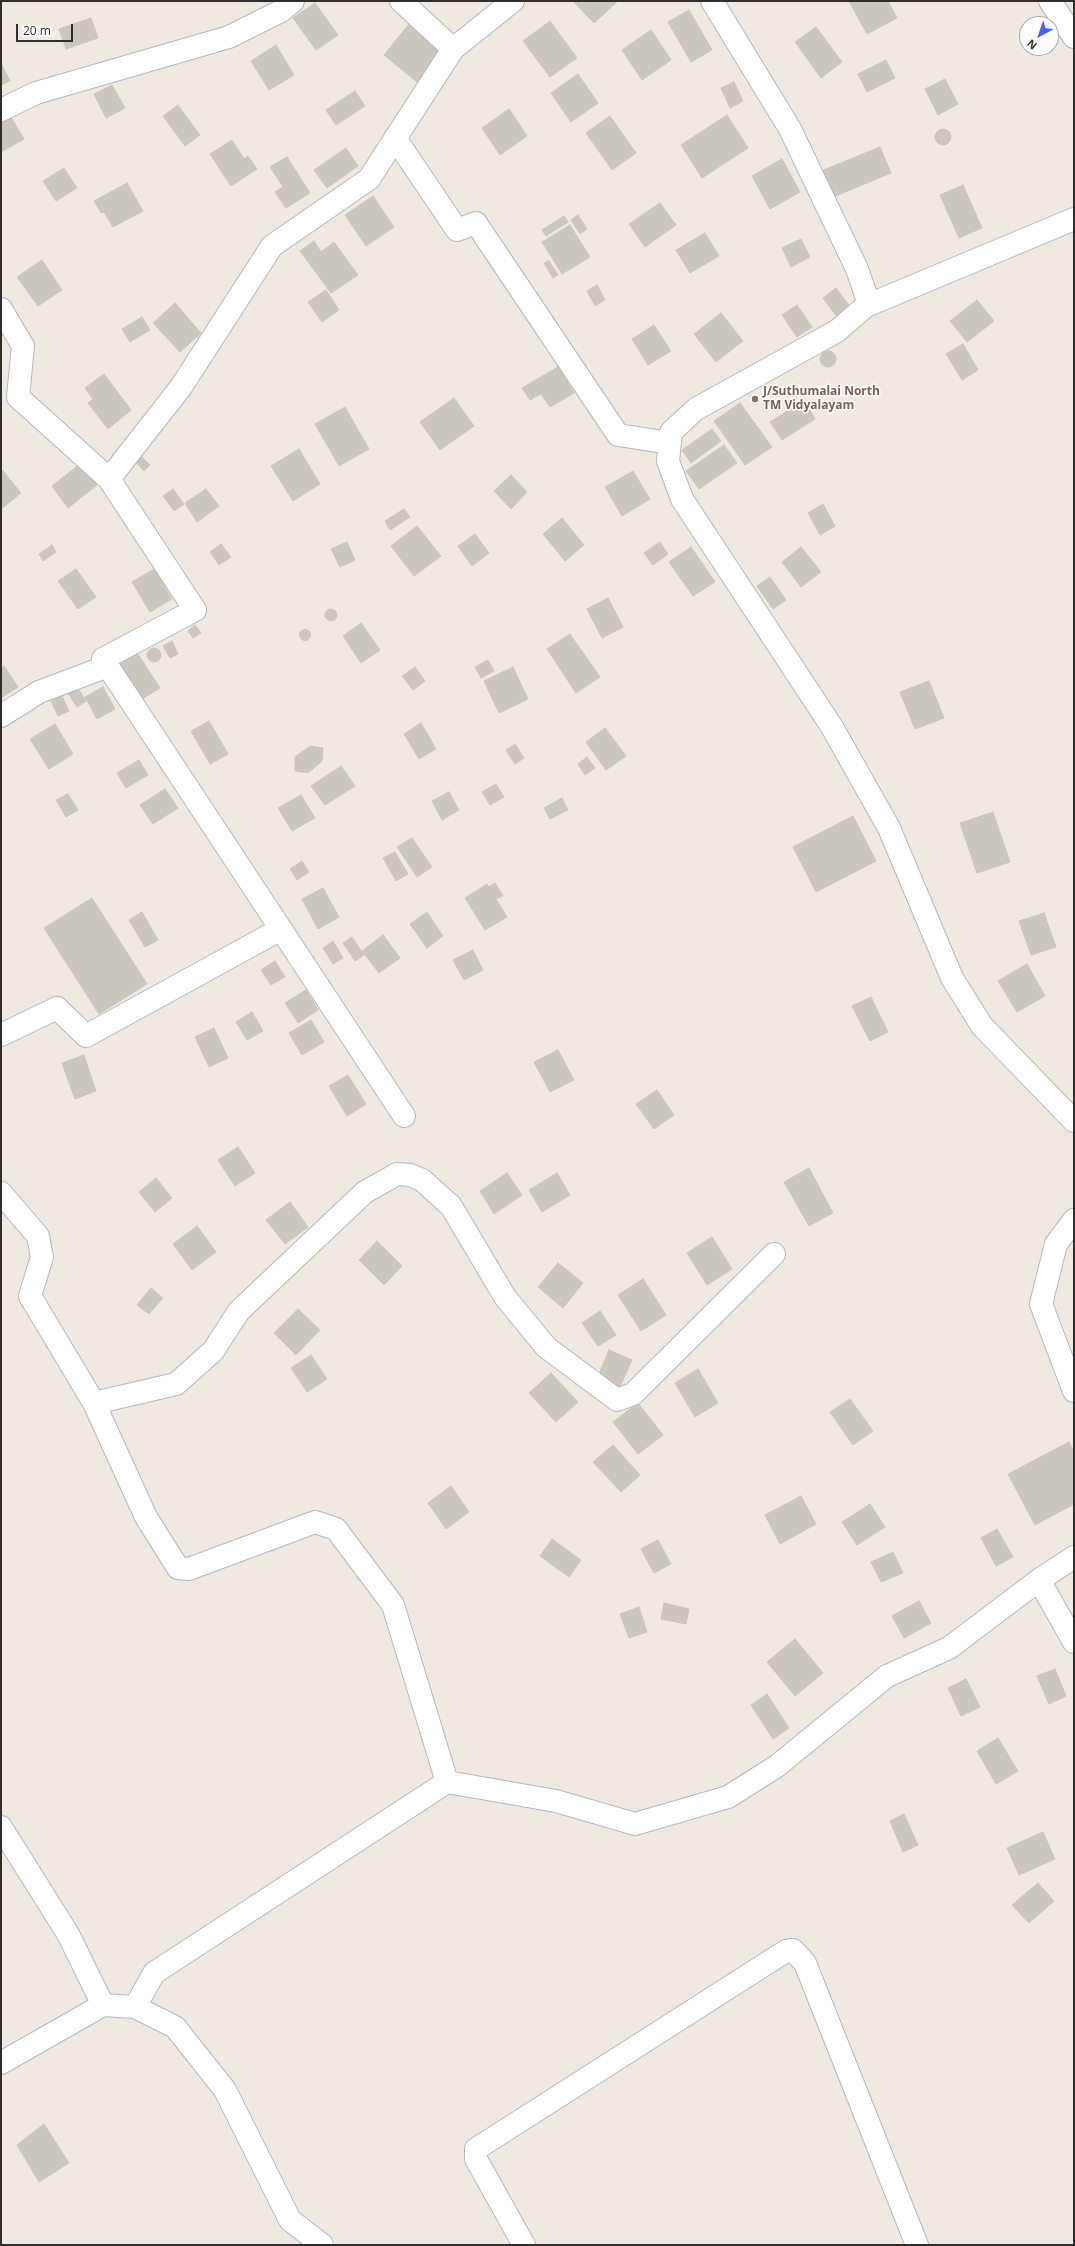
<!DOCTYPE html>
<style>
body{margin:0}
#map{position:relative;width:1075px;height:2246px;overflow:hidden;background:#efe9e1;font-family:"Open Sans",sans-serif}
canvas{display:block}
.frame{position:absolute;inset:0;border:2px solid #2e2e2e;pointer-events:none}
.north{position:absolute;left:1019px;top:16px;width:40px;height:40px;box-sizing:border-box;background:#fff;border:1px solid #ababab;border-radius:50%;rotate:220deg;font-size:11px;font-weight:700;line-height:16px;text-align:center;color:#2e2e2e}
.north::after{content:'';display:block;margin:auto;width:14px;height:18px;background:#4264fb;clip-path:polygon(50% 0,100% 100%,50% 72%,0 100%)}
.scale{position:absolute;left:16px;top:24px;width:57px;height:18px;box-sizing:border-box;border:2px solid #2e2e2e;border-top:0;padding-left:5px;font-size:12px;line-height:14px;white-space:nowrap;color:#2e2e2e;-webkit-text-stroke:3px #fff;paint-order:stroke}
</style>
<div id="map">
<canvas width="1075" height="2246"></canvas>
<div class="frame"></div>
<div class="north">N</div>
<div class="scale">20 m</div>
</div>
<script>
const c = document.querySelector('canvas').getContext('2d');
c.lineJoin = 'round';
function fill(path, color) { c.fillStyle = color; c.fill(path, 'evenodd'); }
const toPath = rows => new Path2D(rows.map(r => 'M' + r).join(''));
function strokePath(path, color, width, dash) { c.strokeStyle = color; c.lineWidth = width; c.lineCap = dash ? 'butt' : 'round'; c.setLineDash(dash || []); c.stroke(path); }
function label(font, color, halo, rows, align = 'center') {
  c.font = font + ' "Open Sans",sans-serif'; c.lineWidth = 3; c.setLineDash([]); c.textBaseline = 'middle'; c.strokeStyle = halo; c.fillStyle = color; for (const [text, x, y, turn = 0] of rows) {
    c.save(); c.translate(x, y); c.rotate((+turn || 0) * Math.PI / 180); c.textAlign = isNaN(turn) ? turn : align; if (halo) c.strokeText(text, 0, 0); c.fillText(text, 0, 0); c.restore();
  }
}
const building = toPath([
 [573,1,618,1,594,23,573,1],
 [849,1,888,1,897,18,867,34,849,1],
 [315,3,338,35,316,50,293,18,315,3],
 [689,10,712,50,691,62,668,22,689,10],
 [91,18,98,38,66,49,59,29,91,18],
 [550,21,577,58,550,77,523,41,550,21],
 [409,24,442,50,417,82,384,55,409,24],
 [816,27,842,62,821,78,795,42,816,27],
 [651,30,671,60,642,80,622,50,651,30],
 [276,45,294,75,269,90,251,61,276,45],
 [886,60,895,78,867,92,858,74,886,60],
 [1,63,10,81,1,85,1,63],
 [578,74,598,103,571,122,551,93,578,74],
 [945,79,958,104,938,115,925,89,945,79],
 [734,82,743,101,730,108,721,88,734,82],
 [112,85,125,108,106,118,94,94,112,85],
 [355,91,365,106,336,125,326,110,355,91],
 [178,105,200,135,185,146,163,116,178,105],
 [509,109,527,136,500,155,482,128,509,109],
 [727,115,748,148,702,178,681,145,727,115],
 [10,116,24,139,1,152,1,122,10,116],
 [610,116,636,153,612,170,586,133,610,116],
 '935 137a8 8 0 1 1 16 0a8 8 0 1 1-16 0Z',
 [232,140,244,159,248,156,257,169,231,186,210,154,232,140],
 [880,147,891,173,833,197,821,171,880,147],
 [346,148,358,166,327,188,314,170,346,148],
 [287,157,310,193,286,208,275,192,283,187,270,167,287,157],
 [782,159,800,192,770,209,752,176,782,159],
 [64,168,77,188,56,201,43,181,64,168],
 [127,183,143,211,113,227,104,212,101,213,94,201,127,183],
 [963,185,982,228,959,238,940,195,963,185],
 [373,196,394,227,366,246,345,215,373,196],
 [660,203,676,225,645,247,629,224,660,203],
 [578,215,587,229,580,234,571,220,578,215],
 [564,216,568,222,546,236,542,230,564,216],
 [570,225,590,257,562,274,542,242,570,225],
 [705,233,719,256,690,273,676,250,705,233],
 [801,239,810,257,791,267,782,248,801,239],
 [314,241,321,252,334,242,358,275,331,293,300,251,314,241],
 [42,260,62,290,38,306,17,277,42,260],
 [549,261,558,275,553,278,544,263,549,261],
 [597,285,605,300,595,306,587,291,597,285],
 [836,288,853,311,840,321,823,298,836,288],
 [326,290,339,310,322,322,308,302,326,290],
 [977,300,994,321,967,342,950,321,977,300],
 [175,303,201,333,180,352,153,323,175,303],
 [797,305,812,327,797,337,782,315,797,305],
 [721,313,743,341,716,362,694,334,721,313],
 [142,317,150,330,130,342,122,329,142,317],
 [654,325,671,351,648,365,632,339,654,325],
 [963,344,978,370,962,380,946,354,963,344],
 '820 359a8 8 0 1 1 16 0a8 8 0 1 1-16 0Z',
 [558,367,574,393,550,407,541,394,530,400,522,388,558,367],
 [104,374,131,410,108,429,88,403,93,399,85,388,104,374],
 [454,398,474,426,440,450,420,422,454,398],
 [804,400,815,419,782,440,770,422,804,400],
 [740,403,772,447,745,465,714,421,740,403],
 [345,407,369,449,339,466,315,424,345,407],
 [712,429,721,441,691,463,682,450,712,429],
 [724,445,737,463,699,489,686,471,724,445],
 [299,449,320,484,293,501,271,466,299,449],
 [142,457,150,465,144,471,136,462,142,457],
 [80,464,97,485,68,508,52,486,80,464],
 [3,471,21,493,1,509,1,472,3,471],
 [633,471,650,499,622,516,605,487,633,471],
 [511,475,527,492,511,509,494,491,511,475],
 [173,489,184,504,174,511,163,496,173,489],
 [206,489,219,506,197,522,185,503,206,489],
 [823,504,835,526,820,535,808,513,823,504],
 [404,509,410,517,390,530,385,521,404,509],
 [562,518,584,545,565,561,543,534,562,518],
 [417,526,441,556,414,576,391,546,417,526],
 [475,534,489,553,472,566,458,546,475,534],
 [347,542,355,560,340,567,331,549,347,542],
 [660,542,668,554,653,565,644,553,660,542],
 [221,544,231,557,219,565,210,552,221,544],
 [52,545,56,552,43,561,39,554,52,545],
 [691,547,715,582,693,596,669,562,691,547],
 [801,547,821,572,801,587,782,562,801,547],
 [76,569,96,597,78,609,58,581,76,569],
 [154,569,172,599,150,612,132,582,154,569],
 [770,577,786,600,773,609,757,586,770,577],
 [608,598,623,627,602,638,587,609,608,598],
 '325 615a6 6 0 1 1 12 0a6 6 0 1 1-12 0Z',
 [361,623,380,650,361,663,343,636,361,623],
 [195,625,201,633,193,638,188,631,195,625],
 '299.5 635a5.5 5.5 0 1 1 11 0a5.5 5.5 0 1 1-11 0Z',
 [570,634,600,677,576,693,547,649,570,634],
 [172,641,178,654,170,658,163,646,172,641],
 '147 655a7 7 0 1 1 14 0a7 7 0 1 1-14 0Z',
 [136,651,160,688,142,699,118,663,136,651],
 [488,660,494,671,481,678,475,667,488,660],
 [4,666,18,687,1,698,1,669,4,666],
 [415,667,425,681,413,690,402,676,415,667],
 [513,667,528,699,499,713,484,681,513,667],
 [929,681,944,718,915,729,900,692,929,681],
 [77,687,86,701,77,707,68,693,77,687],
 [103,687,115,709,97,719,85,697,103,687],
 [62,696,69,711,58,716,51,701,62,696],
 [209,721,228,754,210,764,191,731,209,721],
 [421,723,436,749,419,759,404,734,421,723],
 [55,724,73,754,49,769,30,739,55,724],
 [605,728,626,756,606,770,586,742,605,728],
 [515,744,524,758,515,764,506,750,515,744],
 [310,746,323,748,322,761,308,773,295,771,295,757,310,746],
 [587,757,595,768,585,775,578,764,587,757],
 [139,760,148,775,126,788,117,773,139,760],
 [341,766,355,786,325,805,311,786,341,766],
 [496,784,504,797,490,805,482,792,496,784],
 [165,789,178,808,153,824,140,805,165,789],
 [449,792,459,810,442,820,432,801,449,792],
 [68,794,78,810,66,817,56,800,68,794],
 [301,795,315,818,292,831,278,808,301,795],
 [562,798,568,810,550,819,544,808,562,798],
 [993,812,1010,862,977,873,960,823,993,812],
 [853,816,876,861,816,892,793,847,853,816],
 [412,838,432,867,417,877,397,847,412,838],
 [395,852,408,874,396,881,383,858,395,852],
 [302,861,309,872,297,880,290,869,302,861],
 [495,883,503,896,496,899,507,917,485,930,465,898,487,884,489,887,495,883],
 [323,888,339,917,318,929,302,899,323,888],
 [92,898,147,984,99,1014,44,928,92,898],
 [142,912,158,940,145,947,129,920,142,912],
 [427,912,443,936,427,948,410,924,427,912],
 [1044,913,1056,947,1031,955,1019,921,1044,913],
 [383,935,400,958,379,973,362,951,383,935],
 [352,937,364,955,355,961,343,943,352,937],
 [333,941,343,958,333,964,323,948,333,941],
 [473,950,483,970,464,980,453,960,473,950],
 [275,961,285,977,271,985,261,970,275,961],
 [1027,964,1045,996,1017,1012,998,981,1027,964],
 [306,990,318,1010,298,1023,285,1003,306,990],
 [871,997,888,1032,870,1041,852,1006,871,997],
 [252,1012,263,1031,247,1040,236,1022,252,1012],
 [311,1020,324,1042,302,1055,289,1033,311,1020],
 [214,1028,228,1058,209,1067,195,1037,214,1028],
 [558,1050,574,1080,550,1092,534,1062,558,1050],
 [84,1055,96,1091,75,1099,62,1063,84,1055],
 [348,1075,366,1104,347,1116,329,1086,348,1075],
 [657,1090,674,1115,654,1129,636,1104,657,1090],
 [238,1147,255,1173,235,1186,218,1160,238,1147],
 [809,1168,833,1213,809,1226,784,1182,809,1168],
 [507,1173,522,1195,494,1214,480,1191,507,1173],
 [557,1173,570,1195,542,1212,529,1190,557,1173],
 [156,1178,172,1198,155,1212,139,1192,156,1178],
 [290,1202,308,1227,285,1244,266,1220,290,1202],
 [197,1226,216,1252,192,1270,173,1244,197,1226],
 [712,1237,732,1269,707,1285,687,1253,712,1237],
 [377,1241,402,1266,384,1285,359,1260,377,1241],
 [558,1263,583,1283,563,1308,538,1287,558,1263],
 [643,1279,666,1315,641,1331,618,1295,643,1279],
 [151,1288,163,1298,149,1314,137,1305,151,1288],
 [298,1309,320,1330,296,1355,274,1333,298,1309],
 [600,1311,616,1335,598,1346,582,1323,600,1311],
 [609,1350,632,1360,619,1389,597,1379,609,1350],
 [311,1355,327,1379,307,1392,291,1368,311,1355],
 [698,1369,718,1403,695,1417,675,1383,698,1369],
 [551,1373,578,1402,556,1422,529,1393,551,1373],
 [850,1399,873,1431,853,1445,830,1412,850,1399],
 [638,1403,663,1435,638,1454,613,1422,638,1403],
 [1069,1442,1074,1452,1074,1504,1035,1525,1008,1474,1069,1442],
 [613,1445,640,1475,621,1492,593,1462,613,1445],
 [451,1486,469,1512,446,1529,428,1503,451,1486],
 [801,1496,816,1524,780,1544,765,1515,801,1496],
 [870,1504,885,1527,857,1545,842,1522,870,1504],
 [997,1529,1013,1557,996,1566,981,1538,997,1529],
 [552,1539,581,1560,569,1577,540,1556,552,1539],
 [658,1540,671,1564,654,1573,641,1549,658,1540],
 [893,1552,903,1573,881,1582,871,1562,893,1552],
 [919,1601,931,1623,904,1638,892,1616,919,1601],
 [664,1603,689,1609,686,1624,661,1619,664,1603],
 [639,1607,647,1632,629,1638,620,1614,639,1607],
 [795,1639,823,1673,795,1696,767,1662,795,1639],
 [1055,1669,1066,1696,1049,1704,1037,1676,1055,1669],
 [966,1679,980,1707,961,1716,948,1688,966,1679],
 [767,1694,789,1728,773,1739,751,1705,767,1694],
 [998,1738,1018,1771,996,1784,977,1751,998,1738],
 [904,1814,918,1845,903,1852,890,1821,904,1814],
 [1043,1832,1055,1859,1019,1875,1007,1848,1043,1832],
 [1038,1883,1054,1901,1029,1923,1012,1905,1038,1883],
 [44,2124,69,2163,39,2182,17,2145,44,2124]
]);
fill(building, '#cbc7bf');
strokePath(building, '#cbc5ba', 1);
const street = toPath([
 [401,1,453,49],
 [712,1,790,129,857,269,868,301,866,306,837,331,696,409,671,432,668,461,682,499,832,727,889,828,952,978,982,1026,1074,1121],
 [1050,1,1074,37],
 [1,110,36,93,229,37,281,11,293,1],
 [395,138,457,230,476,223,618,435,670,443],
 [866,306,1074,219],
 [1,309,23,346,18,397,109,479,195,610,103,659,404,1116],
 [109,479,181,387,272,246,369,179,453,49,513,1],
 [1,716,39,692,108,666],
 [1,1035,57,1008,86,1036,281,929],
 [1,1193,38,1236,42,1257,30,1296,94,1403,146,1517,178,1568,189,1569,315,1522,336,1529,393,1605,447,1782,154,1973,135,2007],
 [1074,1220,1056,1244,1041,1304,1074,1391],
 [94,1403,176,1384,213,1351,239,1311,365,1192,397,1174,410,1175,422,1180,451,1206,505,1297,546,1347,617,1400,633,1394,774,1254],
 [1039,1580,1074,1642],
 [447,1782,556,1801,635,1824,728,1797,777,1766,887,1676,949,1648,1039,1580,1074,1557],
 [1,1827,68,1934,103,2005],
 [524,2245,476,2159,476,2149,786,1951,793,1950,805,1963,917,2245]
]);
const secondary = toPath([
 [1,2063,103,2005,135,2007,175,2027,225,2090,290,2220,322,2245]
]);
strokePath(street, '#b4b7c1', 24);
strokePath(secondary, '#b4b7c1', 24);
strokePath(street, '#fff', 22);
strokePath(secondary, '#fff', 22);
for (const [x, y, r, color] of [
 [755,399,4,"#8d6e63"]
]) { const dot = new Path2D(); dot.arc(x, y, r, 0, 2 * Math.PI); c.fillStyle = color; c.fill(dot); strokePath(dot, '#fff', 1.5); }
label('bold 12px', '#785e54', '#fff', [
 ["J/Suthumalai North",763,392],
 ["TM Vidyalayam",763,406]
], 'left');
</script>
